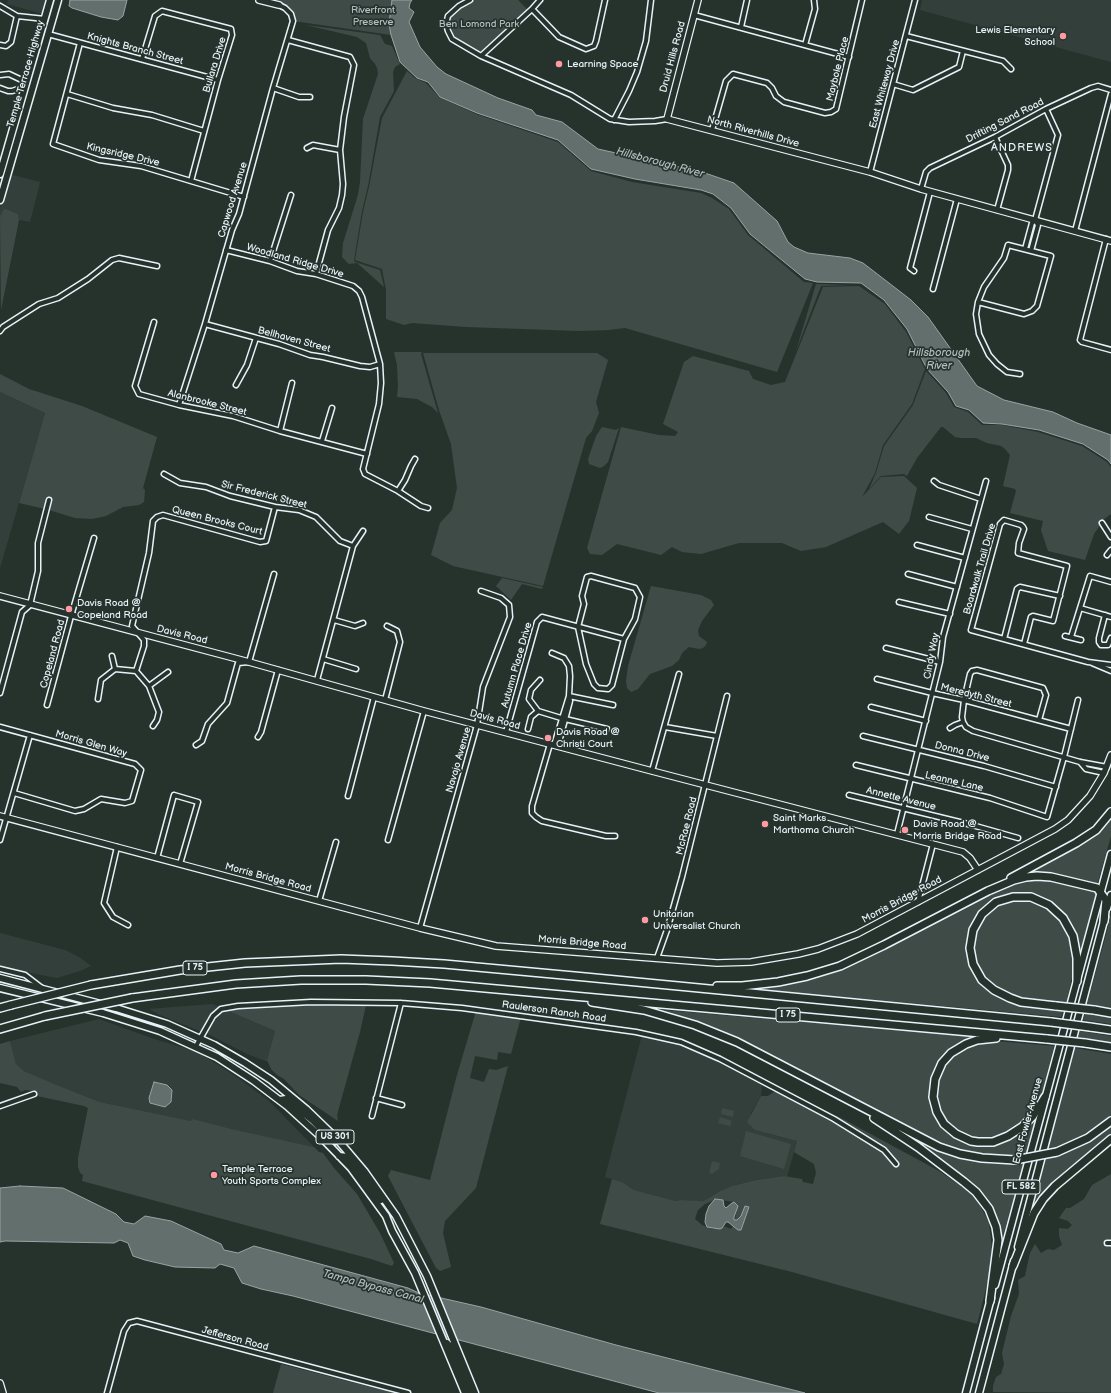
<!DOCTYPE html>
<style>
body{margin:0}
canvas{display:block;background:#26332d}
</style>
<canvas width="1111" height="1393"></canvas>
<script>
const c = document.querySelector('canvas').getContext('2d');
c.lineJoin = 'round';
function fill(path, color) { c.fillStyle = color; c.fill(path, 'evenodd'); }
const toPath = rows => new Path2D(rows.map(r => 'M' + r).join(''));
function strokePath(path, color, width, dash) { c.strokeStyle = color; c.lineWidth = width; c.lineCap = dash ? 'butt' : 'round'; c.setLineDash(dash || []); c.stroke(path); }
function label(font, color, halo, rows, align = 'center') {
  c.font = font + ' "Balsamiq Sans",sans-serif'; c.lineWidth = 3.5; c.setLineDash([]); c.textBaseline = 'middle'; c.strokeStyle = halo; c.fillStyle = color; for (const [text, x, y, turn = 0] of rows) {
    c.save(); c.translate(x, y); c.rotate((+turn || 0) * Math.PI / 180); c.textAlign = isNaN(turn) ? turn : align; if (halo) c.strokeText(text, 0, 0); c.fillText(text, 0, 0); c.restore();
  }
}
fill(toPath([
 [8,0,47,0,43,14,7,4],
 [922,0,1111,0,1111,62,920,10],
 [9,174,40,182,30,222,19,220,18,214,4,208,1,215,0,215,0,208],
 [0,392,45,413,0,568],
 [0,933,65,950,79,957,91,966,80,971,57,978,0,967],
 [212,1004,221,1007,211,1015,202,1032,160,1015,149,1009],
 [226,1010,275,1031,267,1060,268,1062,247,1054,206,1033,214,1017,222,1011],
 [99,1019,154,1039,196,1051,237,1077,269,1101,314,1147,100,1102,43,1080,24,1071,16,1064,10,1041],
 [154,1082,173,1096,149,1098],
 [642,1035,666,1041,679,1044,695,1049,722,1062,729,1068,762,1085,761,1096,751,1113,755,1130,797,1141,787,1177,784,1176,756,1180,732,1186,720,1191,709,1198,703,1201,681,1200,676,1201,634,1190,622,1182,605,1177]
]), '#333f3a');
fill(toPath([
 [274,0,392,0,389,24,391,35,293,21,291,14,285,8,273,4],
 [475,0,518,0,528,10,483,51,478,52,455,39,452,36,449,24,452,14,455,11],
 [306,25,380,35,385,44,392,46,400,64,395,67,393,72,394,91,380,117,368,186,362,211,354,260,355,262,380,270,384,287,357,263,349,264,342,257,343,243,358,195,360,182,363,119,378,74,377,68,375,64,370,58,366,43,357,37],
 [407,71,415,78,426,83,439,97,476,114,558,142,591,171,632,182,701,193,712,198,729,209,748,235,804,282,813,283,777,372,625,328,608,330,580,331,466,327,412,323,404,325,386,319,386,290,382,269,355,260,363,212,369,187,382,118],
 [4,208,18,214,19,220,1,310,0,215,1,215],
 [816,284,851,285,821,286,796,351],
 [859,286,885,304,906,332,925,369,912,404,883,445,875,473,862,497,881,477,904,476,917,488,909,521,899,534,883,522,826,547,801,551,782,543,739,543,701,554,682,552,672,547,661,555,617,544,602,555,590,554,587,548,621,427,659,435,675,436,678,432,663,424,684,362,693,356,749,371,753,379,771,385,785,382,823,287],
 [394,352,422,352,421,354,438,413,432,407,417,399,397,397,398,387,397,365],
 [423,353,597,353,608,360,596,402,599,413,592,431,586,438,543,586,453,566,431,555,440,523,452,510,457,488,451,444,439,410],
 [926,371,946,393,954,407,968,412,982,425,1002,425,1038,432,1082,446,1107,462,1111,467,1111,514,1100,522,1101,524,1094,534,1085,560,1048,551,1041,530,1043,521,1010,513,1016,491,1015,489,1003,486,1010,455,1005,449,1001,446,987,443,976,438,961,438,955,437,943,427,941,427,917,458,907,476,904,474,881,476,869,489,876,473,884,446,913,405],
 [0,374,29,389,82,406,157,437,143,488,145,490,144,502,139,505,123,507,106,516,92,519,75,518,49,510,51,499,48,498,45,509,19,503,45,413,0,392],
 [602,427,616,430,619,428,608,462,604,466,600,468,589,464,588,459,596,436],
 [502,578,543,587,542,589,522,584,511,600,496,586],
 [651,586,701,595,711,600,714,605,702,621,698,630,699,636,707,642,706,645,703,648,699,649,689,647,682,653,679,660,672,666,650,674,638,689,631,692,627,688,626,681,628,666],
 [1111,816,1111,836,1097,885,1022,874],
 [1042,877,1097,891,1080,952,1078,951,1051,904,1011,895,980,915,970,961,998,995,1064,1009,1061,1017,834,996,746,989,746,988,862,959,1017,881],
 [1026,898,1049,907,1068,929,1076,960,1066,1004,1019,999,1008,996,985,980,973,958,974,933,989,910,1007,899],
 [1111,915,1111,1010,1086,1007,1103,946],
 [311,1004,366,1005,360,1032,337,1115,338,1121,299,1095,284,1079,277,1075,271,1069,267,1060,275,1031,226,1010],
 [664,1010,978,1037,944,1058,932,1099,951,1132,991,1143,1034,1116,1036,1119,1026,1155,1010,1158,967,1153,943,1145,720,1030],
 [476,1011,521,1017,511,1054,498,1052,497,1060,475,1056,470,1078,484,1082,489,1069,496,1070,508,1066,476,1188,445,1221,443,1233,451,1267,440,1271,436,1268,388,1176,391,1170,430,1180,457,1075],
 [1085,1012,1111,1016,1111,1024,1083,1020],
 [1080,1031,1111,1036,1111,1042,1078,1037],
 [984,1040,1054,1046,1041,1098,1037,1107,1022,1126,994,1140,971,1139,949,1127,936,1103,939,1072,956,1052],
 [10,1041,16,1064,24,1071,54,1084,100,1102,191,1121,192,1119,231,1129,314,1147,319,1152,323,1153,334,1168,357,1194,380,1233,394,1263,392,1266,371,1259,82,1181,83,1175,80,1173,78,1167,78,1158,88,1108,84,1106,37,1096,35,1091,25,1090,21,1092,17,1087,0,1083,0,1044],
 [1075,1048,1111,1054,1111,1119,1086,1136,1065,1146,1048,1151],
 [775,1091,833,1120,883,1151,896,1166,899,1164,886,1149,791,1094,843,1119,939,1171,974,1195,989,1222,992,1250,990,1273,977,1324,792,1272,600,1224,612,1179,622,1182,634,1190,676,1201,681,1200,703,1201,709,1198,720,1191,732,1186,756,1180,784,1176,802,1179,803,1182,813,1184,816,1173,814,1164,794,1152,797,1141,755,1130,747,1122,761,1096,768,1096],
 [716,1199,734,1202,737,1208,735,1220,739,1219,742,1216,743,1209,749,1207,741,1230,738,1230,733,1226,731,1229,723,1226,720,1229,709,1228,702,1225,695,1219,698,1210,705,1204],
 [722,1108,734,1111,733,1117,721,1114],
 [720,1117,732,1121,730,1126,718,1123],
 [1111,1126,1111,1137,1031,1213,1046,1159,1069,1152,1079,1147,1102,1134],
 [746,1131,791,1144,784,1169,740,1156],
 [901,1133,938,1151,959,1158,992,1164,1024,1163,1000,1246,986,1202],
 [712,1161,720,1163,719,1169,712,1174,709,1173],
 [1111,1174,1111,1242,1105,1242,1105,1245,1111,1245,1111,1393,993,1392,993,1386,996,1377,1001,1374,1004,1364,1002,1353,1011,1316,1019,1294,1018,1280,1025,1276,1030,1253,1035,1244,1041,1253,1048,1249,1054,1250,1062,1245,1059,1236,1059,1228,1068,1229,1072,1225,1068,1221,1059,1218,1066,1208,1070,1208,1084,1199,1092,1185],
 [281,1364,394,1393,273,1393]
]), '#3e4b47');
const water = toPath([
 [70,0,127,0,123,16,118,20,101,17,72,8,69,6,70,0],
 [392,0,412,0,410,3,409,8,414,12,409,22,420,47,437,67,446,74,498,98,532,110,536,115,562,122,598,149,702,172,734,183,777,221,788,242,794,247,808,253,850,258,863,263,911,300,928,317,977,386,1004,400,1053,412,1077,423,1111,435,1111,464,1108,460,1083,444,1039,430,1002,424,983,423,969,410,956,406,948,392,927,369,907,329,884,300,861,283,817,282,805,279,750,234,731,208,713,194,701,190,635,179,591,169,558,140,477,113,440,97,428,82,417,78,400,62,391,35,389,24,392,0],
 [154,1082,167,1085,172,1090,171,1102,165,1107,150,1103,149,1098,154,1082],
 [20,1186,63,1188,116,1214,124,1222,134,1224,145,1216,171,1221,221,1244,224,1250,238,1253,254,1246,408,1288,419,1293,481,1307,616,1345,805,1393,659,1393,293,1296,261,1289,242,1283,234,1268,220,1264,215,1268,175,1267,145,1260,133,1256,128,1243,120,1240,114,1243,5,1241,0,1242,0,1188,20,1186],
 [715,1199,723,1200,724,1206,726,1208,732,1203,734,1202,738,1206,734,1217,734,1220,737,1220,741,1216,745,1206,749,1207,741,1230,738,1230,728,1222,726,1222,722,1228,720,1229,707,1227,705,1222,706,1214,709,1206,715,1199]
]);
fill(water, '#636f6d');
strokePath(water, '#98a3a5', 1);
const street = toPath([
 [470,0,459,6,448,16,446,24,448,31,452,39,481,56,571,95,610,119,629,122,655,121,667,119],
 [0,6,17,16,45,19],
 [532,9,559,37,586,49,594,46,596,41,605,0],
 [694,15,849,57],
 [741,27,747,0],
 [48,34,218,80],
 [906,36,1003,61,1011,69],
 [288,40,350,57,354,65,344,117,340,150,343,184,342,195,339,208,328,230,316,274],
 [80,43,53,144,99,160,141,166,244,197],
 [0,45,6,46,11,42,17,16],
 [805,45,815,9,814,0],
 [481,56,532,9,540,0],
 [142,59,155,16,162,11,231,29,232,35,218,80,191,181],
 [0,75,9,74,26,82],
 [893,84,913,90,959,67,963,51],
 [0,88,8,91,12,91,18,89,24,90],
 [273,88,299,97,310,97],
 [67,94,113,108,152,115,204,131],
 [614,120,629,91,637,72,646,41,651,0],
 [712,130,726,81,733,74,767,83,772,88,776,96,784,102,825,113,831,112,836,109,862,0],
 [995,137,1008,165,1008,170,997,210],
 [307,148,313,145,340,150],
 [870,172,915,0],
 [921,189,926,172,930,168,995,137,1046,109,1091,88,1098,86,1111,90],
 [1075,231,1111,94],
 [1106,239,1080,340,1082,342,1111,350],
 [1025,249,1032,223,1035,220,1058,135,1046,109],
 [226,250,270,261,297,271,316,274,353,286,359,291,362,297,380,364,381,383,379,404,363,469,365,474,398,491,421,506,428,508],
 [1031,251,1038,225,1035,220],
 [270,261,291,195],
 [914,271,910,268,930,192],
 [933,289,957,199],
 [978,302,1024,314,1032,311,1037,306,1051,256,1008,245,1004,258,984,287,978,302,976,314,979,334,989,355,997,364,1007,372,1020,374],
 [154,322,135,386,139,394,179,405,233,416,280,431,367,454],
 [205,324,279,344,310,355,323,357,360,366,370,367,380,364],
 [0,331,3,327,39,304,58,298,88,279,112,260,119,258,157,266],
 [236,385,247,365,256,338],
 [179,405,205,324,232,230,239,214,273,88,293,21,291,14,285,8,279,5],
 [280,431,292,383],
 [322,441,332,408],
 [164,474,180,483,206,487,230,496,275,507,299,510,316,517,340,541,353,546],
 [934,481,939,485,981,499],
 [398,491,405,480,411,466,415,459],
 [929,517,972,529],
 [1102,523,1111,537],
 [917,545,965,558],
 [1107,555,1111,550],
 [908,574,957,587],
 [591,576,635,588,640,597,635,619,624,639,612,685,608,689,598,688,594,684,586,664,578,627,584,604,582,596,587,577,591,576],
 [899,602,950,614],
 [1080,608,1111,617],
 [1105,615,1099,638,1099,642,1101,645,1108,645,1111,638],
 [334,620,355,626,363,623],
 [1065,636,1081,640],
 [1071,637,1090,576,1111,582],
 [1004,639,1017,589,1020,587,1060,596],
 [1024,644,1031,617,1033,616,1053,621,1067,566,1018,553,1019,543,1024,529,1023,527,1021,525,1004,520,1000,524,971,630,1088,662,1111,665],
 [886,648,940,662],
 [552,653,564,658,569,666,570,676,569,696,570,701,558,746],
 [112,656,115,669],
 [323,659,356,669],
 [1092,663,1111,671],
 [136,671,144,646,144,640,132,626,149,553,153,521,157,517,163,515,260,542,266,541,275,507],
 [877,679,932,693,964,700,1071,729],
 [317,680,353,546,363,531],
 [149,686,168,672],
 [0,693,22,612,30,605,38,571,38,543,49,500],
 [569,696,613,705],
 [98,699,101,680,115,669,136,671,149,686,159,712,157,720,153,726],
 [385,700,400,642,397,631,387,626],
 [47,705,71,616,94,538],
 [871,707,926,721],
 [538,711,561,718,607,729],
 [538,711,529,699,531,690,540,680],
 [1039,720,1046,695,1043,688,977,670,972,671,970,674,964,700,962,717,963,722,966,727,973,731,1080,762,1107,767],
 [0,727,135,764,141,770,132,801,125,803,101,799,84,809,75,811,14,793],
 [665,727,717,736],
 [950,728,955,725,963,722],
 [528,729,531,717,538,711],
 [506,732,537,622,542,617,624,639],
 [863,736,984,766,1056,787],
 [258,737,261,732,278,670],
 [550,744,532,806,532,813,536,817,542,821,606,836,615,836],
 [196,745,202,741,208,724,227,703,238,663,249,662,274,574],
 [554,745,569,696],
 [1080,762,1086,769,1104,773],
 [856,765,990,798,1047,817,1064,757,1078,700],
 [652,771,679,674],
 [849,795,972,825,1018,838],
 [348,796,374,697],
 [897,834,940,662,943,637,986,481],
 [0,840,30,735],
 [388,840,424,711],
 [117,847,104,903,113,917,128,925],
 [157,858,174,795,198,802,180,864],
 [319,901,336,842],
 [918,902,933,844],
 [420,928,477,725,483,687,510,617,509,605,501,598,481,591],
 [657,958,667,930,682,877,727,696],
 [0,969,25,975,42,988],
 [196,1046,213,1016,221,1009,238,1006,311,1002,401,1003,462,1008,636,1032,681,1042,720,1059,834,1119,884,1150,896,1164],
 [376,1098,402,1105],
 [0,1106,34,1094],
 [372,1116,401,1003],
 [1107,1243,1111,1243],
 [107,1393,124,1331,129,1323,137,1321,408,1393]
]);
const secondary = toPath([
 [259,0,279,5],
 [698,0,667,119,870,172,921,189,1111,241],
 [0,596,249,662,424,711,652,771,963,852,970,858,978,870],
 [0,816,420,928,496,946,717,963,751,962,798,954,818,949,857,934,1055,829,1068,820,1090,796,1104,773,1111,755],
 [0,1383,3,1393]
]);
const primary = toPath([
 [0,174,50,0],
 [0,200,58,0],
 [1107,908,1111,895],
 [0,978,116,1008,167,1024,214,1045,245,1063,271,1080,306,1109,337,1139,365,1172,396,1216,427,1276,475,1393],
 [0,988,103,1013,160,1031,217,1057,254,1081,287,1106,321,1137,351,1168,386,1216,392,1231,415,1273,465,1393],
 [280,1100,286,1099,312,1120,333,1141,336,1141,337,1139],
 [339,1156,347,1157,381,1200],
 [1018,1247,1105,917],
 [995,1285,1111,854],
 [447,1343,452,1348,470,1393],
 [966,1393,991,1298],
 [979,1393,1014,1261]
]);
const highway = toPath([
 [1011,878,1076,843,1096,830,1111,812],
 [91,985,180,970,245,963,341,959,392,961,444,964,585,977,1051,1022],
 [717,986,742,986,778,982,807,976,840,966,884,945,988,891,1014,880,1026,877,1037,876,1051,877,1097,888,1106,900,1104,921],
 [132,998,236,984,301,980,366,980,430,983,1047,1039],
 [592,1002,644,1010,695,1025,737,1042,939,1147,960,1154,982,1158,1015,1160],
 [1056,1006,1021,1002,1010,998,994,990,982,980,973,964,970,948,973,930,982,914,996,902,1013,897,1031,897,1049,905,1063,918,1073,936,1077,958,1077,981],
 [0,1008,11,1005],
 [1094,1010,1111,1013],
 [1090,1027,1111,1030],
 [0,1029,45,1016],
 [996,1038,977,1040,966,1044,951,1053,942,1063,935,1079,933,1097,937,1112,944,1124,956,1134,971,1141,978,1142,993,1142,1008,1136,1022,1127,1033,1116,1045,1097],
 [1085,1043,1111,1047],
 [874,1118,918,1147,964,1182,976,1192,989,1209,996,1227,998,1240,990,1301],
 [1057,1152,1088,1138,1111,1121],
 [1013,1266,1034,1213,1043,1199,1055,1186,1111,1139]
]);
strokePath(street, '#e8f1f8', 7);
strokePath(secondary, '#e8f1f8', 8);
strokePath(primary, '#e8f1f8', 9);
strokePath(highway, '#e8f1f8', 10);
strokePath(street, '#26332d', 4);
strokePath(secondary, '#26332d', 5.5);
strokePath(primary, '#26332d', 6);
strokePath(highway, '#26332d', 7);
const highwayBridge = toPath([
 [11,1005,91,985],
 [1056,1006,1094,1010],
 [45,1016,132,998],
 [1051,1022,1090,1027],
 [1047,1039,1085,1043],
 [1015,1160,1057,1152]
]);
strokePath(highwayBridge, '#e8f1f8', 10, []);
strokePath(highwayBridge, '#26332d', 7);
for (const [x, y, r, color] of [
 [1063,36,4,"#ff9aa2"],
 [559,64,4,"#ff9aa2"],
 [69,609,4,"#ff9aa2"],
 [548,738,4,"#ff9aa2"],
 [765,824,4,"#ff9aa2"],
 [905,830,4,"#ff9aa2"],
 [645,920,4,"#ff9aa2"],
 [214,1175,4,"#ff9aa2"]
]) { const dot = new Path2D(); dot.arc(x, y, r, 0, 2 * Math.PI); c.fillStyle = color; c.fill(dot); strokePath(dot, '#26332d', 1.5); }
for (const [x, y, w] of [
 [195,968,24],
 [788,1015,24],
 [335,1137,38],
 [1021,1187,38]
]) { const box = new Path2D(); box.roundRect(x - w / 2, y - 7, w, 14, 3); c.fillStyle = '#26332d'; c.fill(box); strokePath(box, '#e8f1f8', 1); }
label('bold 9px', '#e8f1f8', null, [
 ["I 75",195,968],
 ["I 75",788,1015],
 ["US 301",335,1137],
 ["FL 582",1021,1187]
]);
label('10px', '#b5bfc3', '#26332d', [
 ["Riverfront",373,10],
 ["Preserve",373,22],
 ["Ben Lomond Park",479,24]
]);
label('10px', '#e8f1f8', '#26332d', [
 ["Lewis Elementary",1055,30,"right"],
 ["School",1055,42,"right"],
 ["Learning Space",567,64],
 ["Davis Road @",77,603],
 ["Copeland Road",77,615],
 ["Davis Road @",556,732],
 ["Christi Court",556,744],
 ["Saint Marks",773,818],
 ["Marthoma Church",773,830],
 ["Davis Road @",913,824],
 ["Morris Bridge Road",913,836],
 ["Unitarian",653,914],
 ["Universalist Church",653,926],
 ["Temple Terrace",222,1169],
 ["Youth Sports Complex",222,1181]
], 'left');
label('10px', '#e8f1f8', '#26332d', [
 ["Knights Branch Street",135,49,15],
 ["Druid Hills Road",673,57,-75],
 ["Bullara Drive",215,65,-73],
 ["Maybole Place",838,69,-76],
 ["Temple Terrace Highway",26,74,-74],
 ["East Whiteway Drive",885,84,-75],
 ["Drifting Sand Road",1005,121,-27],
 ["North Riverhills Drive",753,132,15],
 ["Kingsridge Drive",123,155,13],
 ["Capwood Avenue",233,200,-73],
 ["Woodland Ridge Drive",295,261,16],
 ["Bellhaven Street",294,340,15],
 ["Alanbrooke Street",207,403,14],
 ["Sir Frederick Street",264,495,14],
 ["Queen Brooks Court",217,521,14],
 ["Boardwalk Trail Drive",980,569,-74],
 ["Davis Road",182,635,14],
 ["Copeland Road",53,654,-75],
 ["Cindy Way",932,656,-79],
 ["Autumn Place Drive",517,665,-74],
 ["Meredyth Street",976,696,14],
 ["Davis Road",495,720,15],
 ["Morris Glen Way",91,744,16],
 ["Donna Drive",962,752,14],
 ["Navajo Avenue",459,760,-74],
 ["Leanne Lane",954,782,13],
 ["Annette Avenue",901,799,14],
 ["McRae Road",687,826,-76],
 ["Morris Bridge Road",268,878,15],
 ["Morris Bridge Road",902,900,-28],
 ["Morris Bridge Road",582,943,5],
 ["Raulerson Ranch Road",554,1012,8],
 ["East Fowler Avenue",1028,1121,-75],
 ["Jefferson Road",235,1339,15]
]);
c.letterSpacing = '1px';
label('11px', '#e8f1f8', '#26332d', [
 ["ANDREWS",1022,148]
]);
c.letterSpacing = '0px';
label('italic 11px', '#b3bdc0', '#26332d', [
 ["Hillsborough River",660,163,15],
 ["Hillsborough",939,353],
 ["River",939,366],
 ["Tampa Bypass Canal",373,1287,15]
]);
</script>
